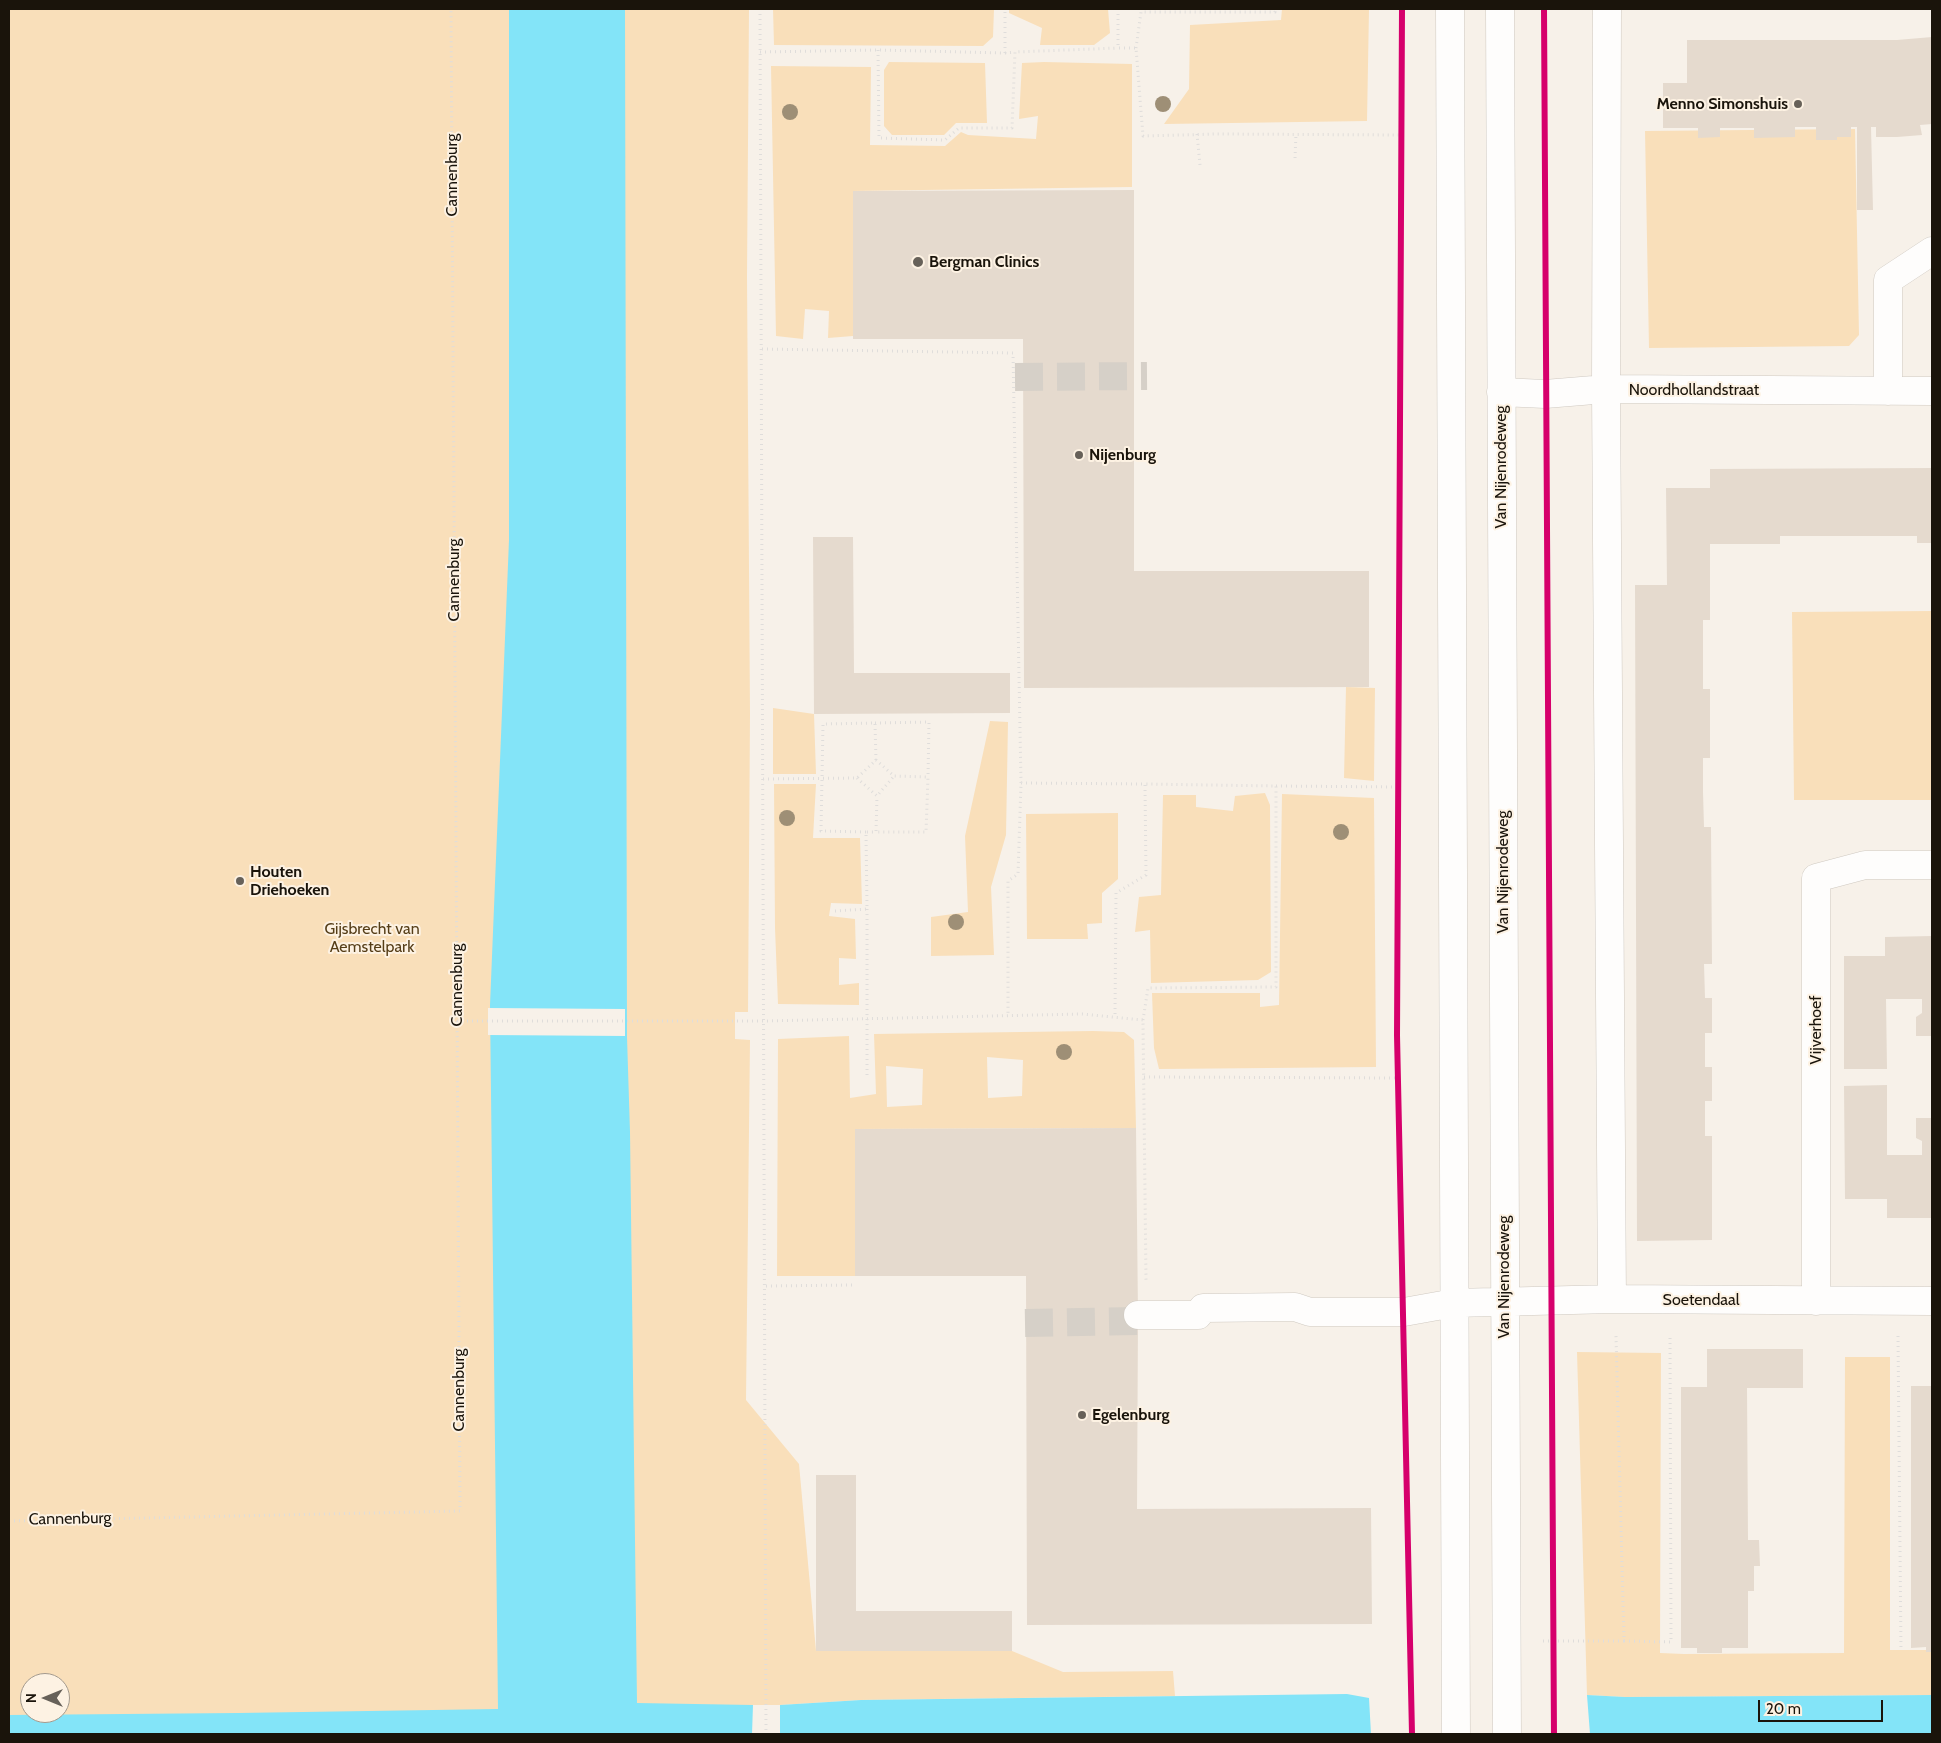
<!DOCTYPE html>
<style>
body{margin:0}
#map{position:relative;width:1941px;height:1743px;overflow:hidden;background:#f7f1e9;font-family:Cabin,sans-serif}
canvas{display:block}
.frame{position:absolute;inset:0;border:10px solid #1a140b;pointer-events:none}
.north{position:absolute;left:20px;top:1673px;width:50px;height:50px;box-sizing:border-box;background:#fdf2e3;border:1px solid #a2998d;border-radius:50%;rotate:270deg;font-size:14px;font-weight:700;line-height:20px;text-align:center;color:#1a140b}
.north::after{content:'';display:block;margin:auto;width:18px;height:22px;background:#676159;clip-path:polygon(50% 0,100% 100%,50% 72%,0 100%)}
.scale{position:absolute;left:1758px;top:1700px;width:125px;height:22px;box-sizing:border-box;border:2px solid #1a140b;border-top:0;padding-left:6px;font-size:15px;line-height:18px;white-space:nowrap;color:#1a140b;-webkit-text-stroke:4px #fdf2e3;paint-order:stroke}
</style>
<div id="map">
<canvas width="1941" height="1743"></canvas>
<div class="frame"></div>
<div class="north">N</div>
<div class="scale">20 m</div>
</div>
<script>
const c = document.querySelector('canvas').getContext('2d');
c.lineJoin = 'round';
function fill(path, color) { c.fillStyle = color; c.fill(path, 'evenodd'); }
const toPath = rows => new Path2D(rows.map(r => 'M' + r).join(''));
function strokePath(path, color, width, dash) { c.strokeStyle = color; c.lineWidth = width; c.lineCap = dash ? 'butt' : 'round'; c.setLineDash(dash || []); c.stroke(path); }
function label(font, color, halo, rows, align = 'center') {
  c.font = font + ' Cabin,sans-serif'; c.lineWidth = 4; c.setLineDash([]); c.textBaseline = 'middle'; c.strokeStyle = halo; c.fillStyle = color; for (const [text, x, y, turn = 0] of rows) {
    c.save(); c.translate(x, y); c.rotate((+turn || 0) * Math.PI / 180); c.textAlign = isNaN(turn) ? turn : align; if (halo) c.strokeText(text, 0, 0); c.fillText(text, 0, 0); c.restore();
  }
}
fill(toPath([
 [9,9,749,9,747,276,750,714,748,1012,735,1012,735,1039,750,1040,746,1400,799,1464,816,1651,1012,1651,1063,1672,1173,1671,1175,1696,861,1700,780,1705,736,1705,735,1734,9,1734],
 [30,1683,60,1683,60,1713,30,1713],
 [773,9,994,9,993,37,983,46,774,45],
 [1009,9,1108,9,1110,33,1094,45,1040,45,1042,28,1009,13],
 [1282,9,1369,9,1367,121,1164,124,1189,89,1190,25,1281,20],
 [889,62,985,63,987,123,956,123,944,135,892,135,884,126,884,70],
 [1044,62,1132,64,1132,187,853,191,853,336,828,338,829,311,805,309,803,339,776,336,771,66,871,67,870,145,945,146,961,132,968,135,1036,139,1038,116,1019,119,1022,63],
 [1855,129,1859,335,1849,346,1649,348,1645,131],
 [1932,611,1932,800,1794,800,1792,612],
 [1346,687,1375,688,1374,781,1344,778],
 [773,708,814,714,816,774,773,774],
 [990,721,1008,722,1006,835,991,887,994,955,931,956,931,917,968,912,965,836],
 [774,784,816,784,813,838,860,838,862,904,831,903,829,916,855,919,856,959,839,958,839,985,859,983,859,1005,778,1004,775,928],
 [1265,793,1270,805,1271,972,1258,980,1151,983,1150,930,1135,932,1139,897,1161,895,1163,795,1196,795,1196,807,1233,811,1235,796],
 [1282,794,1374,798,1376,1067,1159,1069,1154,1048,1152,993,1260,993,1260,1007,1279,1005],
 [1118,813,1118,879,1102,893,1102,923,1087,924,1088,939,1027,939,1026,814],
 [1093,1031,1124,1032,1134,1040,1136,1128,855,1129,855,1276,777,1276,778,1039,849,1036,850,1098,876,1094,874,1034],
 [987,1057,1023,1060,1022,1096,988,1098],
 [886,1066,923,1069,922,1105,887,1107],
 [1577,1352,1661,1353,1660,1653,1684,1654,1844,1653,1845,1357,1890,1357,1890,1650,1932,1650,1932,1695,1625,1697,1587,1695]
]), '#f9dfba');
fill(toPath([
 [509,9,625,9,627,1037,630,1132,637,1703,753,1705,752,1734,9,1734,9,1715,238,1713,498,1709,490,1005,509,540],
 [1347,1694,1369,1698,1371,1734,780,1734,780,1705,861,1700],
 [1587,1695,1625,1697,1932,1695,1932,1734,1590,1734]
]), '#83e4f8');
fill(toPath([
 [488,1008,625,1009,625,1036,488,1035]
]), '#f7f1e9');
fill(toPath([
 [1932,37,1932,124,1920,125,1922,135,1897,137,1876,137,1876,127,1871,127,1873,210,1857,210,1857,127,1851,127,1851,137,1837,137,1837,140,1816,140,1816,127,1795,127,1795,137,1754,138,1754,128,1720,128,1720,137,1698,138,1698,128,1663,128,1663,83,1687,83,1687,40,1897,40],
 [1134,190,1134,571,1369,571,1369,687,1024,688,1023,339,853,339,853,191],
 [1932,468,1932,543,1917,543,1917,536,1780,536,1780,544,1710,544,1710,620,1703,620,1703,689,1710,689,1710,758,1703,758,1703,792,1704,827,1711,827,1712,964,1704,964,1705,998,1712,998,1712,1033,1705,1033,1705,1067,1712,1067,1712,1101,1705,1101,1705,1136,1712,1136,1712,1240,1637,1241,1635,585,1667,585,1666,488,1710,488,1710,469],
 [813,537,853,537,854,673,1010,673,1010,713,814,714],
 [1932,936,1932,1036,1916,1036,1916,1017,1922,1013,1922,999,1886,999,1887,1069,1844,1069,1844,956,1885,956,1885,937],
 [1887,1085,1887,1155,1922,1155,1922,1141,1916,1138,1916,1118,1932,1118,1932,1218,1887,1218,1887,1199,1845,1199,1844,1086],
 [1136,1128,1138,1315,1137,1509,1371,1508,1372,1624,1027,1625,1026,1276,855,1276,855,1129],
 [1707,1349,1803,1349,1803,1388,1747,1388,1748,1540,1759,1540,1760,1566,1754,1566,1754,1591,1748,1591,1748,1648,1722,1648,1722,1653,1697,1653,1697,1648,1681,1648,1681,1387,1707,1387],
 [1911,1386,1932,1386,1932,1652,1926,1652,1926,1647,1911,1648],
 [816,1475,856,1475,856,1611,1012,1611,1012,1651,816,1651]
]), '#e5dace');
strokePath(toPath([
 [1015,377,1147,376],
 [1025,1323,1138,1321,1138,1315]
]), '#d6d0c8', 28, [28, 14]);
const minor = toPath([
 [1450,9,1456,1734],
 [1500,9,1507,1734],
 [1607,9,1606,389,1612,1299],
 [1888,391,1888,280,1932,251],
 [1501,392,1545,394,1606,389,1932,391],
 [1816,1301,1816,878,1865,865,1932,865],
 [1138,1315,1198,1315,1203,1308,1295,1307,1310,1312,1404,1312,1454,1303,1612,1299,1932,1301]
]);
strokePath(minor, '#cfc9c1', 29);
strokePath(toPath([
 [760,9,766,1734],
 [1118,9,1118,48,1136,48,1143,136,1217,134,1401,135],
 [1136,48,1141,12,1275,12,1275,9],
 [878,50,879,138,945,140,959,128,1012,128,1015,52,1118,48],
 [760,52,878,50,1005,53,1005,9],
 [1005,53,1015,52],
 [1197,134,1200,165],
 [1295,158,1296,134],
 [762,349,1013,353,1021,783,1018,874,1008,881,1008,1016],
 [875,723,929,722,928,777],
 [857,778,877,796,894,776],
 [763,779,857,778,876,760,894,776,928,777,926,832,876,832],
 [1021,783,1145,784,1146,875,1116,893,1115,1017],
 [1276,786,1399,787],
 [866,832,821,831,823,724,875,723,876,760],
 [867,909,867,1079],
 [835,911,867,909,866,832,876,832,877,796],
 [1143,1020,1148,988,1276,987,1276,786,1145,784],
 [457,1021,764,1021,1082,1014,1143,1020,1146,1280],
 [1144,1077,1398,1078],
 [766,1286,852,1285],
 [1898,1336,1901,1651],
 [9,1521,460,1511,451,9],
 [1543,1641,1624,1641,1616,1336],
 [1624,1641,1671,1642,1670,1334]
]), '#dfdddb', 3, [1, 4]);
strokePath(minor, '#fefdfc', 28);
strokePath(toPath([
 [1402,9,1397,1035,1412,1734],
 [1544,9,1554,1734]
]), '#d6006c', 6);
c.fillStyle = '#9e8f76';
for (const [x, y] of [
 [1163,104],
 [790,112],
 [787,818],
 [1341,832],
 [956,922],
 [1064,1052]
]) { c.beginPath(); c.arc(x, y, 8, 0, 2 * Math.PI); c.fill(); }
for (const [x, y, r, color] of [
 [1798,104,5,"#676159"],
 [918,262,6,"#676159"],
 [1079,455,5,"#676159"],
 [240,881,5,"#676159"],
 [1082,1415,5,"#676159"]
]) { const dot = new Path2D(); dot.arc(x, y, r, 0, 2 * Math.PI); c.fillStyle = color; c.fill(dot); strokePath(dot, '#fdf2e3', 2); }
label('bold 16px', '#1a140b', '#fdf2e3', [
 ["Menno Simonshuis",1788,104,"right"],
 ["Bergman Clinics",929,262],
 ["Nijenburg",1089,455],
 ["Houten",250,872],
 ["Driehoeken",250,890],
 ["Egelenburg",1092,1415]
], 'left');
label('16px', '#1a140b', '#fdf2e3', [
 ["Cannenburg",452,175,-90],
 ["Noordhollandstraat",1694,390],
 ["Van Nijenrodeweg",1501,467,-90],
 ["Cannenburg",454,580,-90],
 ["Van Nijenrodeweg",1503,872,-90],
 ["Cannenburg",457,985,-90],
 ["Vijverhoef",1816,1030,-90],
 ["Van Nijenrodeweg",1504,1277,-90],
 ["Soetendaal",1701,1300],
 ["Cannenburg",459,1390,-90],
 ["Cannenburg",70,1519,-1]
]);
label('16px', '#563e18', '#fdf2e3', [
 ["Gijsbrecht van",372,929],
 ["Aemstelpark",372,947]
]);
</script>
